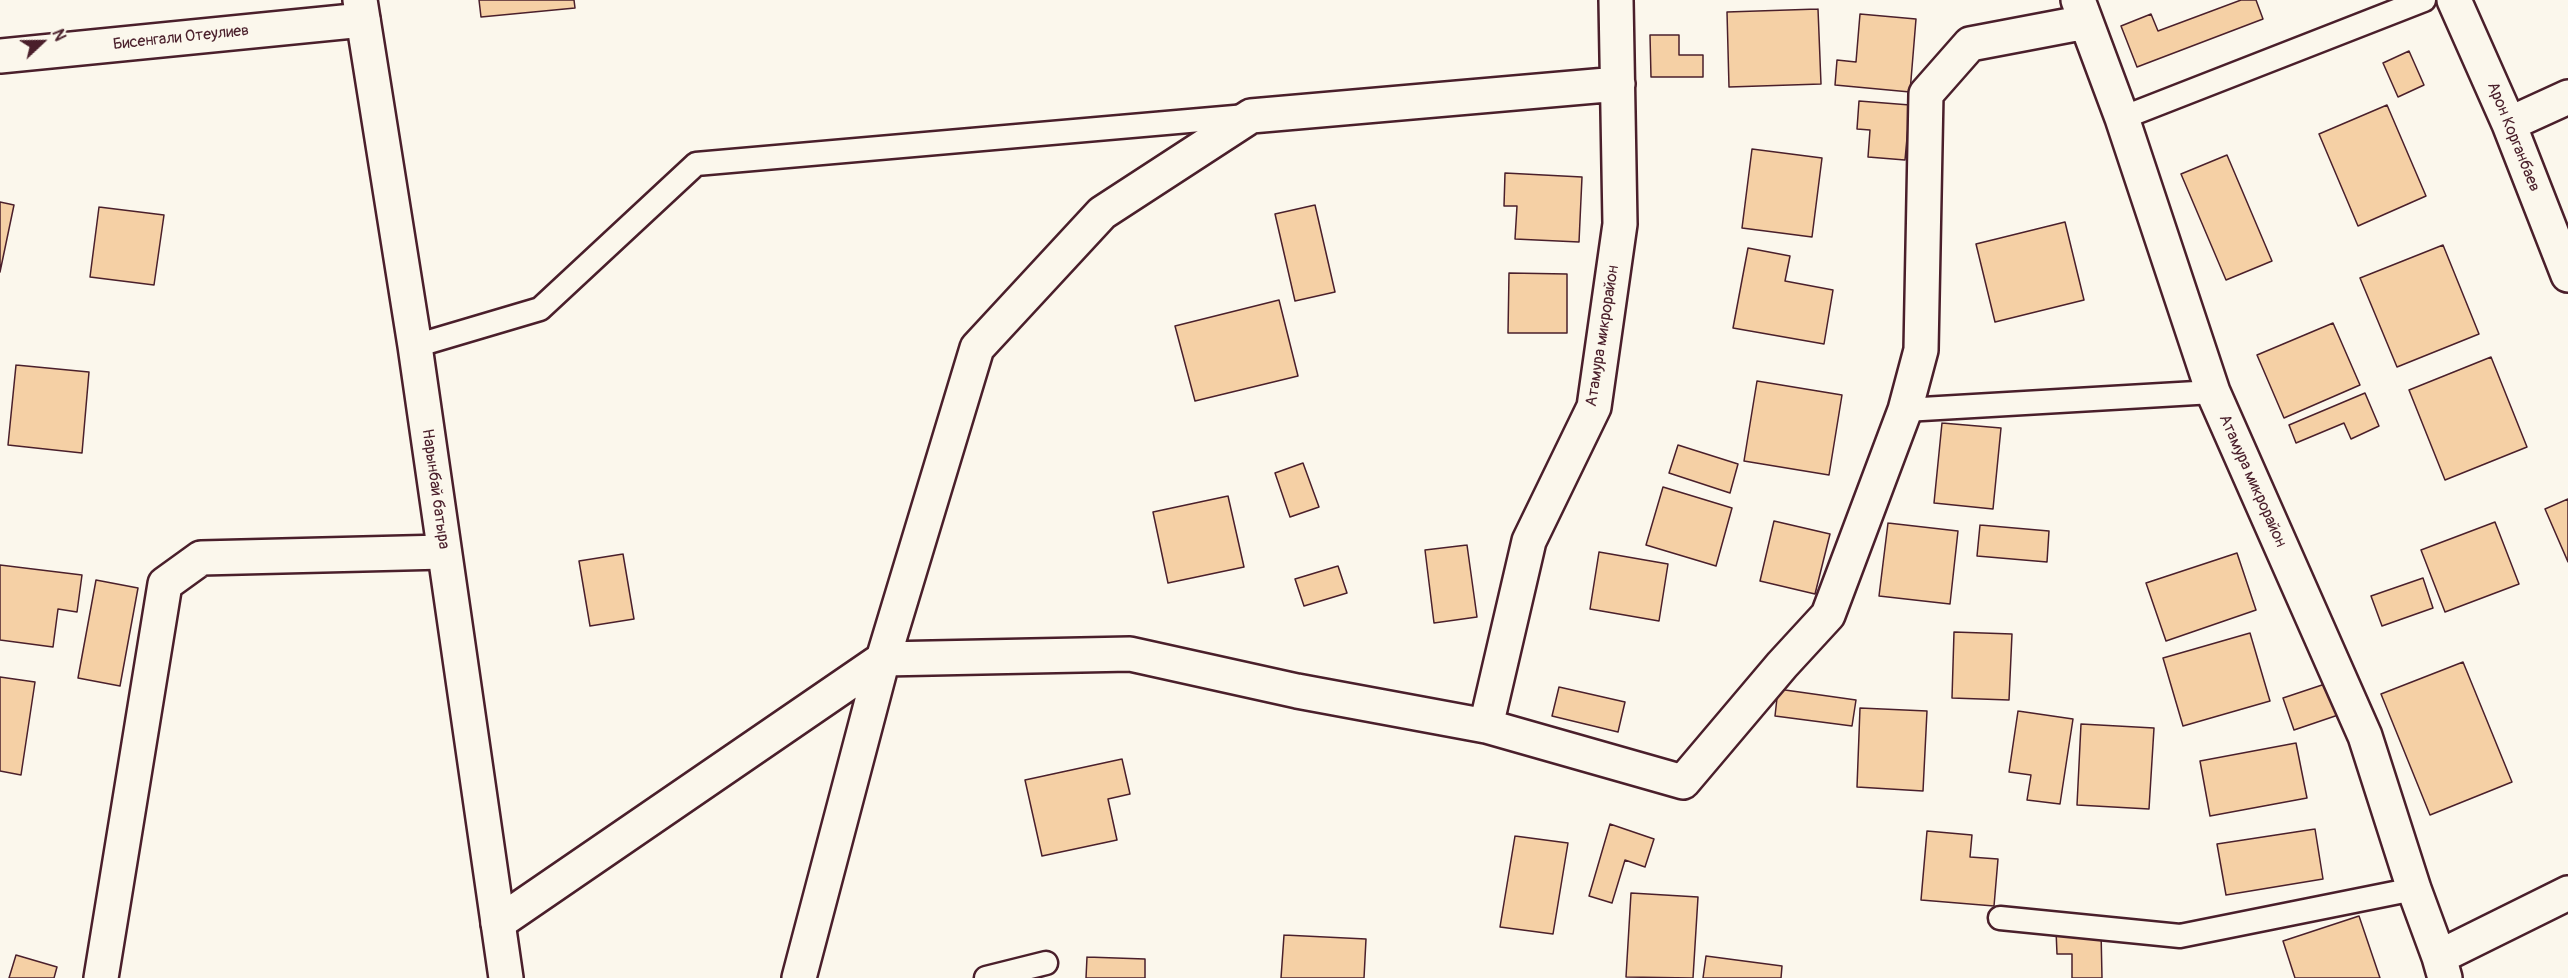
<!DOCTYPE html>
<meta charset="utf-8">
<style>
body{margin:0}
#map{position:relative;width:2568px;height:978px;overflow:hidden;background:#fbf7ec;font-family:Pangolin,sans-serif}
canvas{display:block}
.north{position:absolute;left:12px;top:12px;width:60px;height:60px;-webkit-text-stroke:4px #fbf7ec;paint-order:stroke;rotate:68deg;font-size:16px;font-weight:700;line-height:24px;text-align:center;color:#4a1f2b}
.north::after{content:'';display:block;margin:auto;width:21px;height:27px;background:#4a1f2b;clip-path:polygon(50% 0,100% 100%,50% 72%,0 100%)}
</style>
<div id="map">
<canvas width="2568" height="978"></canvas>
<div class="north">N</div>
</div>
<script>
const c = document.querySelector('canvas').getContext('2d');
c.lineJoin = 'round';
function fill(path, color) { c.fillStyle = color; c.fill(path, 'evenodd'); }
const toPath = rows => new Path2D(rows.map(r => 'M' + r).join(''));
function strokePath(path, color, width, dash) { c.strokeStyle = color; c.lineWidth = width; c.lineCap = dash ? 'butt' : 'round'; c.setLineDash(dash || []); c.stroke(path); }
function label(font, color, halo, rows, align = 'center') {
  c.font = font + ' Pangolin,sans-serif'; c.lineWidth = 4.5; c.setLineDash([]); c.textBaseline = 'middle'; c.strokeStyle = halo; c.fillStyle = color; for (const [text, x, y, turn = 0] of rows) {
    c.save(); c.translate(x, y); c.rotate((+turn || 0) * Math.PI / 180); c.textAlign = isNaN(turn) ? turn : align; if (halo) c.strokeText(text, 0, 0); c.fillText(text, 0, 0); c.restore();
  }
}
const building = toPath([
 [479,0,574,0,575,8,481,17,479,0],
 [2241,0,2256,0,2263,19,2137,67,2121,26,2151,14,2158,31,2241,0],
 [1818,9,1821,84,1729,87,1727,12,1818,9],
 [1860,14,1916,19,1910,92,1835,85,1837,60,1856,62,1860,14],
 [1650,35,1679,35,1679,55,1703,55,1703,77,1651,77,1650,35],
 [2409,51,2424,85,2398,97,2383,63,2409,51],
 [1859,101,1910,105,1905,160,1868,157,1870,130,1857,129,1859,101],
 [2387,105,2426,196,2358,226,2319,134,2387,105],
 [1752,149,1822,158,1812,237,1742,228,1752,149],
 [2227,155,2272,261,2226,280,2181,174,2227,155],
 [1505,173,1582,177,1579,242,1515,239,1517,206,1504,206,1505,173],
 [0,202,14,205,0,272,0,202],
 [1315,205,1335,292,1295,301,1275,214,1315,205],
 [99,207,164,215,154,285,90,277,99,207],
 [2065,222,2084,300,1995,322,1976,244,2065,222],
 [2443,245,2479,334,2397,367,2360,278,2443,245],
 [1748,248,1790,256,1785,281,1833,290,1824,344,1733,328,1748,248],
 [1509,273,1567,274,1567,333,1508,333,1509,273],
 [1279,300,1298,376,1195,401,1175,326,1279,300],
 [2333,323,2360,385,2284,418,2257,355,2333,323],
 [2491,357,2527,447,2445,480,2409,390,2491,357],
 [16,365,89,372,82,453,8,445,16,365],
 [1757,381,1842,395,1829,475,1744,461,1757,381],
 [2365,393,2379,426,2351,439,2344,423,2296,443,2289,425,2365,393],
 [1942,423,2001,428,1993,509,1934,503,1942,423],
 [1678,445,1738,464,1730,493,1669,473,1678,445],
 [1303,463,1319,507,1290,517,1275,473,1303,463],
 [1663,487,1732,508,1716,566,1646,545,1663,487],
 [1228,496,1244,567,1168,583,1153,512,1228,496],
 [2568,499,2568,562,2545,509,2568,499],
 [1774,521,1830,534,1815,594,1760,581,1774,521],
 [2495,522,2519,584,2445,612,2421,550,2495,522],
 [1888,523,1958,531,1950,604,1879,596,1888,523],
 [1980,525,2049,531,2047,562,1977,556,1980,525],
 [1467,545,1477,617,1434,623,1425,550,1467,545],
 [1599,552,1668,564,1659,621,1590,609,1599,552],
 [2237,553,2256,610,2166,641,2146,583,2237,553],
 [623,554,634,619,590,626,579,561,623,554],
 [0,565,82,575,77,612,58,609,53,647,0,640,0,565],
 [1338,566,1347,593,1304,606,1295,579,1338,566],
 [2423,578,2433,608,2382,626,2371,596,2423,578],
 [96,580,138,588,120,686,78,678,96,580],
 [1954,632,2012,634,2009,700,1952,698,1954,632],
 [2250,633,2270,701,2183,726,2163,658,2250,633],
 [2463,662,2512,782,2430,815,2381,694,2463,662],
 [0,677,35,682,21,775,0,771,0,677],
 [2337,680,2347,712,2294,730,2283,698,2337,680],
 [1559,687,1625,702,1618,732,1552,716,1559,687],
 [1778,689,1856,700,1852,726,1775,716,1778,689],
 [1860,708,1927,711,1923,791,1857,787,1860,708],
 [2018,711,2073,719,2060,804,2027,800,2031,775,2009,772,2018,711],
 [2081,724,2154,728,2149,809,2077,805,2081,724],
 [2296,743,2307,798,2210,816,2200,761,2296,743],
 [1122,759,1130,794,1108,799,1117,840,1042,856,1025,780,1122,759],
 [1610,824,1654,839,1645,867,1625,860,1612,903,1589,896,1610,824],
 [2315,829,2323,879,2226,895,2217,844,2315,829],
 [1927,831,1972,835,1970,857,1998,859,1994,906,1921,900,1927,831],
 [1515,836,1568,843,1553,934,1500,927,1515,836],
 [1631,893,1698,897,1693,978,1626,977,1631,893],
 [2359,916,2380,978,2295,978,2283,941,2359,916],
 [2056,930,2101,930,2102,978,2072,978,2072,954,2057,954,2056,930],
 [1284,935,1366,939,1364,978,1281,978,1284,935],
 [16,955,57,967,54,978,9,978,16,955],
 [1706,956,1782,966,1781,978,1703,978,1706,956],
 [1087,957,1145,959,1145,978,1086,978,1087,957]
]);
fill(building, '#f5d0a5');
strokePath(building, '#4a1f2b', 1.5);
const service = toPath([
 [2122,118,2424,0],
 [415,346,540,309,696,164,1246,116],
 [1905,410,2213,392],
 [2000,918,2180,936,2414,889],
 [986,978,1046,963]
]);
const minor = toPath([
 [2078,0,2122,118,2213,392,2365,736,2414,889,2439,957],
 [2454,0,2509,124,2568,275],
 [0,56,363,20],
 [2509,124,2568,97],
 [1486,726,1529,541,1594,407,1620,224,1616,0],
 [498,923,883,659,1130,654,1297,691,1486,726,1683,782,1782,665,1828,615,1905,410,1921,350,1926,94,1970,44,2086,22],
 [101,978,165,584,201,558,444,552],
 [799,978,883,659,977,348,1102,213,1251,116,1618,84],
 [2445,978,2439,957,2568,893]
]);
const tertiary = toPath([
 [360,0,415,346,506,978]
]);
strokePath(service, '#4a1f2b', 27);
strokePath(minor, '#4a1f2b', 38);
strokePath(tertiary, '#4a1f2b', 38);
strokePath(service, '#fbf7ec', 22);
strokePath(minor, '#fbf7ec', 33);
strokePath(tertiary, '#fbf7ec', 33);
label('16px', '#4a1f2b', '#fbf7ec', [
 ["Бисенгали Отеулиев",181,38,-6],
 ["Арон Корганбаев",2513,137,68],
 ["Атамура микрорайон",1603,336,-81],
 ["Атамура микрорайон",2252,481,66],
 ["Нарынбай батыра",435,489,82]
]);
</script>
